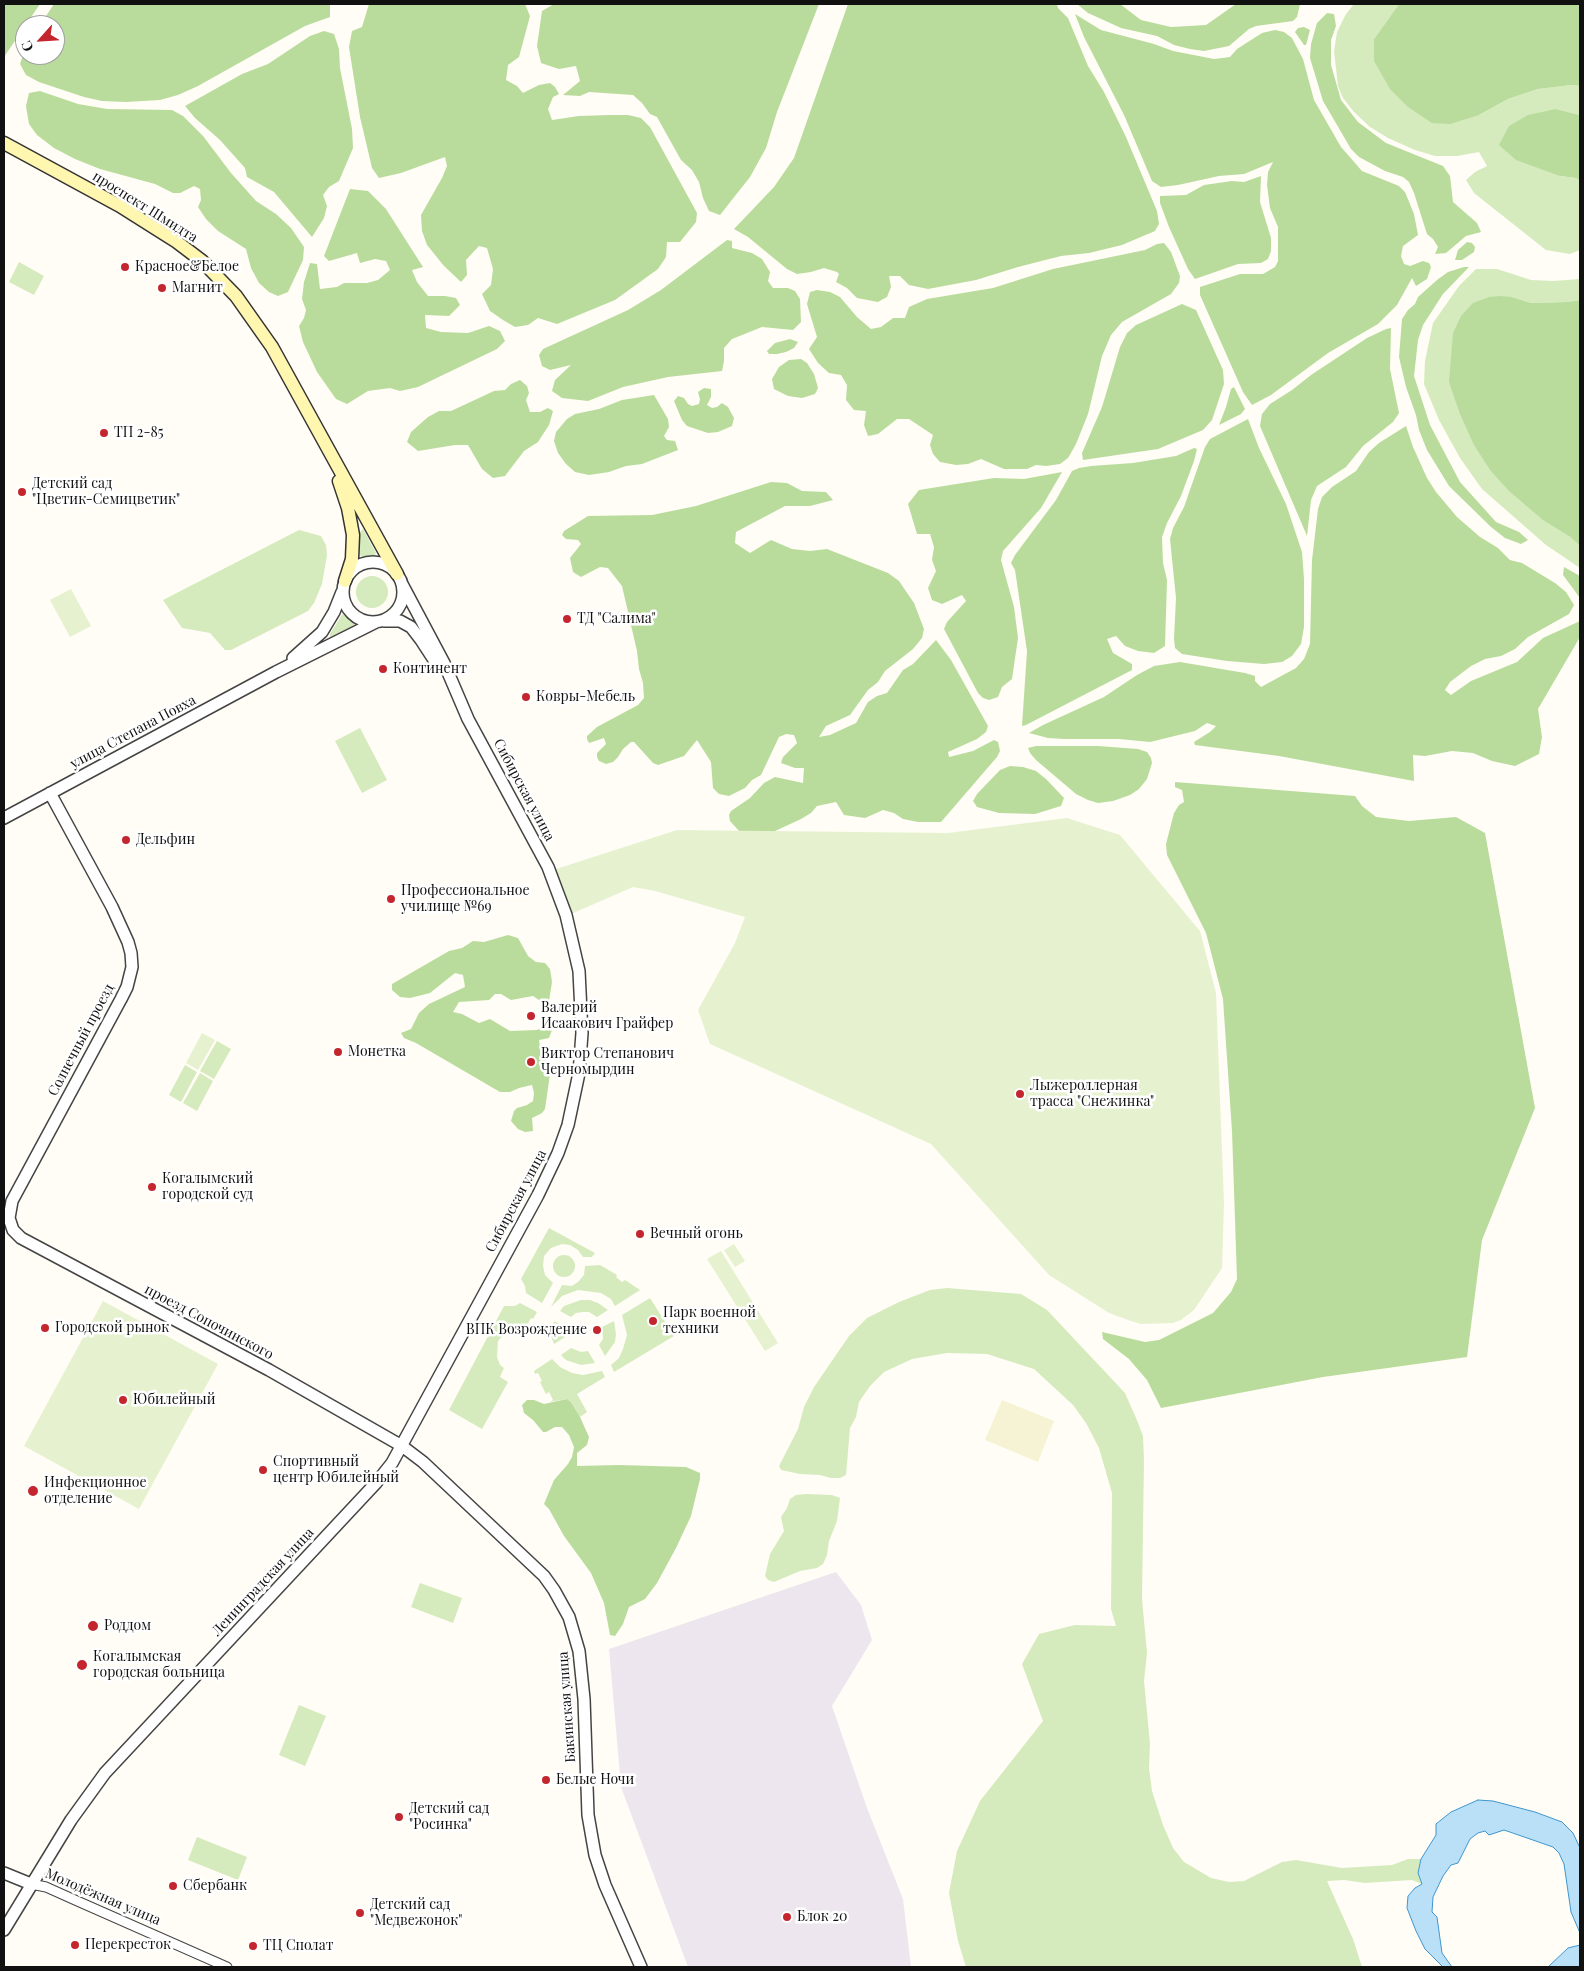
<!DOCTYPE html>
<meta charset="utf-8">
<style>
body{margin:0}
#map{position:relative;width:1584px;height:1971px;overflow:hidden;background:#fffdf5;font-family:"Playfair Display",serif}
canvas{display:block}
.frame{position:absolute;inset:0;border:5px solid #111;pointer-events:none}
.north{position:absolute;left:15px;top:15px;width:50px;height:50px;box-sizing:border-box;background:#fff;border:1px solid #a0a0a0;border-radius:50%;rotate:244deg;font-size:14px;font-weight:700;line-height:20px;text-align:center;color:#111}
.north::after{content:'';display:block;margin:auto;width:18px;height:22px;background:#c4262e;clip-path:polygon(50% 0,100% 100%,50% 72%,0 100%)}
</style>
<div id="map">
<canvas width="1584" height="1971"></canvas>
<div class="frame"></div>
<div class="north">С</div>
</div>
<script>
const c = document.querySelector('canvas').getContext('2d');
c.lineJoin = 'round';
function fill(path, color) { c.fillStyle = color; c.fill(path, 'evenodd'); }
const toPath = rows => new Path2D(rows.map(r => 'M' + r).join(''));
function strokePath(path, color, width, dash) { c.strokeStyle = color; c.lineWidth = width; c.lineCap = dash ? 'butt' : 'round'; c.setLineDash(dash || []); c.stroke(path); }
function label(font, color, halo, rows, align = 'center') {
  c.font = font + ' "Playfair Display",serif'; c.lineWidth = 5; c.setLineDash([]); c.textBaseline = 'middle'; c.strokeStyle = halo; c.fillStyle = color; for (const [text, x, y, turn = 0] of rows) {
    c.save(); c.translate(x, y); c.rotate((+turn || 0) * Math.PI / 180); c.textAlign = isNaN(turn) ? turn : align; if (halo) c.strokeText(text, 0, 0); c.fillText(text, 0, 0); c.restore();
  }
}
fill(toPath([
 [836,1572,861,1605,872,1640,832,1706,867,1808,903,1899,911,1967,688,1967,621,1787,609,1649]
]), '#eee6ef');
fill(toPath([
 [1002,1400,1054,1421,1038,1462,985,1440]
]), '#f6f3d4');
fill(toPath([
 [1354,4,1399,4,1374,39,1479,115,1508,99,1538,89,1572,85,1580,86,1580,115,1556,109,1560,176,1576,178,1580,181,1580,250,1570,254,1546,250,1474,193,1466,180,1475,172,1487,166,1479,152,1457,156,1435,156,1415,150,1388,138,1370,127,1354,112,1343,98,1338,86,1334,51,1337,32,1346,14],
 [19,262,44,276,34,295,9,282],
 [1476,269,1497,269,1531,280,1553,281,1580,279,1580,300,1567,302,1531,303,1512,297,1569,536,1580,546,1580,568,1546,545,1482,489,1460,458,1439,420,1424,384,1425,361,1433,323,1459,286],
 [363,529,376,553,375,555,362,557,360,555,360,532],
 [299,530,321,536,326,545,327,555,322,584,314,603,308,611,231,650,225,650,210,633,182,628,163,600],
 '356 592a16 16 0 1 1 32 0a16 16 0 1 1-32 0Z',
 [343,613,355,625,330,637,330,634],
 [360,728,387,780,362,793,335,741],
 [217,1041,231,1049,214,1079,200,1071],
 [185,1065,197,1072,181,1102,169,1095],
 [200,1073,213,1081,197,1111,183,1103],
 [549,1228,595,1253,592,1257,583,1257,578,1250,570,1245,562,1244,551,1248,544,1256,543,1266,545,1275,553,1283,542,1303,526,1293,525,1286,521,1279],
 '553 1266a11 11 0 1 1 22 0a11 11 0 1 1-22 0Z',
 [600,1265,617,1275,616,1277,622,1282,625,1280,640,1290,615,1306,611,1299,601,1293,578,1290,562,1296,551,1307,562,1285,572,1286,578,1282,584,1275,585,1266],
 [947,1288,1021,1294,1047,1310,1125,1393,1136,1418,1143,1436,1144,1460,1142,1599,1147,1653,1144,1681,1150,1744,1149,1768,1152,1791,1163,1825,1173,1848,1184,1862,1211,1878,1229,1882,1244,1881,1282,1862,1296,1860,1342,1868,1392,1865,1408,1859,1421,1859,1418,1873,1422,1884,1412,1880,1365,1883,1344,1880,1327,1881,1353,1939,1362,1967,966,1967,958,1941,949,1893,957,1851,980,1801,1043,1721,1022,1664,1039,1634,1075,1625,1116,1626,1111,1609,1112,1493,1099,1448,1086,1423,1073,1405,1034,1369,987,1354,947,1353,912,1359,884,1372,870,1386,859,1402,856,1417,850,1428,846,1475,840,1478,831,1478,820,1475,800,1474,781,1470,779,1466,798,1429,804,1407,814,1387,849,1336,867,1318,899,1302,930,1290],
 [650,1298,674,1336,614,1372,611,1365,619,1358,623,1349,627,1335,622,1315],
 [581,1300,590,1300,598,1303,608,1310,597,1317,589,1312,583,1312,576,1313,571,1317,560,1311,564,1306],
 [520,1303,537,1312,533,1319,531,1318,527,1325,528,1327,526,1331,511,1331,504,1334,498,1341,497,1357,500,1365,504,1368,500,1377,508,1382,482,1429,449,1410,504,1306,515,1306],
 [554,1321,565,1328,565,1337,554,1344,551,1336],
 [614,1321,616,1334,615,1342,605,1356,599,1345,603,1339,602,1327],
 [571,1348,581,1352,588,1351,595,1363,581,1365,566,1360,561,1355],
 [552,1359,560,1367,572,1373,583,1375,602,1371,605,1377,577,1394,587,1412,580,1417,571,1402,567,1399,550,1402,553,1400,549,1392,546,1394,540,1382,542,1381,538,1373,535,1374,534,1371],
 [806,1494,832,1495,840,1498,837,1521,829,1541,827,1555,823,1564,817,1568,800,1571,774,1582,768,1580,765,1576,770,1554,784,1531,781,1517,787,1508,790,1499,796,1495],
 [420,1583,462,1598,453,1623,411,1607],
 [299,1705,326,1716,305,1766,279,1755],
 [197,1837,247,1857,238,1880,188,1860]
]), '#d5ebbd');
fill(toPath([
 [4,4,40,4,4,57],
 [54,4,330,4,330,17,305,26,198,86,178,95,160,100,126,102,102,101,84,97,39,82,26,75,20,64,25,49,25,55,55,55,55,25,40,25],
 [369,4,525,4,530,16,519,57,508,65,506,80,517,86,523,93,539,85,550,83,555,87,559,94,553,97,548,109,552,120,579,116,610,115,628,115,641,118,650,127,697,213,696,222,680,242,667,242,666,257,658,269,615,300,557,324,538,318,528,325,515,327,503,320,490,311,482,294,491,285,493,269,487,248,479,246,466,260,467,275,461,282,444,266,427,245,422,231,421,215,442,178,447,166,445,157,401,173,379,178,372,168,360,117,349,47,352,31,362,27],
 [554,4,819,4,777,112,766,148,750,177,720,215,709,211,703,198,699,182,692,170,681,160,657,117,650,114,642,103,633,95,589,92,580,96,563,95,580,81,576,66,559,69,541,63,537,46,542,11],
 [848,4,1057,4,1058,8,1068,18,1088,66,1104,92,1126,137,1157,211,1159,224,1155,231,1122,245,1089,253,1061,256,1018,267,976,280,928,289,909,285,900,276,889,276,891,287,887,297,878,302,857,298,847,288,836,282,839,274,837,272,824,268,811,272,797,274,787,269,748,237,734,229,774,187,794,158],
 [1077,4,1120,4,1141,20,1171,27,1206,25,1236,4,1300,4,1297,17,1293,21,1256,26,1249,29,1229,46,1204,51,1190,49,1174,45,1157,36,1121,28,1088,13],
 [1399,4,1580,4,1580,86,1572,85,1538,89,1508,99,1479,115,1450,124,1432,123,1408,107,1390,89,1374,61,1374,39],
 [1327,13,1334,14,1336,26,1331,40,1331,65,1341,100,1358,122,1386,143,1443,166,1450,176,1453,202,1477,223,1481,232,1466,236,1446,253,1435,254,1438,247,1433,239,1427,234,1414,193,1409,182,1403,177,1385,171,1359,157,1351,149,1323,101,1310,58,1311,44,1317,23],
 [1075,14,1101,30,1154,44,1173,51,1214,59,1230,57,1237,49,1262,33,1275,30,1284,32,1292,38,1303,59,1314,100,1341,147,1362,171,1399,186,1405,192,1414,214,1418,235,1403,246,1401,256,1404,264,1410,266,1423,261,1429,263,1431,267,1427,279,1416,286,1412,278,1397,305,1378,324,1328,353,1271,395,1252,405,1243,392,1200,295,1200,287,1240,274,1263,274,1275,267,1278,261,1278,227,1270,208,1267,185,1268,172,1273,162,1244,174,1219,176,1178,185,1161,187,1152,181,1124,115,1084,37],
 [1304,27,1310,30,1306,45,1304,45,1295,32,1298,28],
 [324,31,334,34,339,49,340,68,352,129,353,148,339,181,329,187,323,195,327,206,324,218,312,237,274,192,247,177,245,168,220,140,195,118,185,106,242,74,268,64,310,36],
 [40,91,78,104,107,109,172,110,183,116,203,136,231,173,256,201,276,214,291,228,304,247,303,260,288,292,278,296,269,292,259,283,251,268,246,249,218,231,206,219,198,207,201,200,200,189,194,186,180,193,173,193,155,184,100,169,75,159,54,148,37,135,29,124,26,106,29,93],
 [1556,109,1580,115,1580,181,1576,178,1560,176,1516,160,1499,145,1509,126,1528,115],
 [1261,176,1260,202,1271,238,1271,251,1268,259,1261,263,1238,264,1195,279,1188,269,1169,227,1160,203,1160,196,1186,195,1204,185,1232,181,1244,182],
 [350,189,368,191,386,209,423,267,412,270,417,282,428,296,445,296,456,298,460,305,449,316,425,315,426,328,441,332,468,333,489,326,500,331,505,341,497,349,418,387,400,391,390,388,368,391,347,404,336,399,317,372,303,342,299,326,304,318,306,310,302,299,304,282,310,263,317,264,320,289,337,287,344,283,367,283,378,280,390,270,386,261,375,259,360,263,357,253,329,261,324,256],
 [727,240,732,241,732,248,752,253,762,259,770,272,768,281,773,288,788,288,795,291,800,299,801,322,793,330,762,327,732,339,724,348,724,361,722,371,668,377,623,387,588,401,562,398,552,391,555,380,571,365,550,370,542,366,539,355,543,349,628,310,661,290],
 [1467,242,1472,243,1475,247,1474,252,1462,260,1455,260,1458,250],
 [1164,243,1171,252,1180,276,1179,283,1171,294,1122,322,1111,335,1102,356,1088,414,1076,444,1068,458,1060,464,1046,466,1036,465,1027,469,1004,469,981,459,968,464,956,465,940,462,933,454,930,445,933,435,909,419,897,419,878,434,868,436,864,425,866,411,854,410,846,400,847,385,841,375,829,373,818,363,809,349,817,337,807,304,810,292,817,290,830,292,840,297,857,317,871,329,881,327,893,318,905,318,909,307,927,299,993,288,1053,269,1145,250,1157,244],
 [1464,267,1469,267,1443,294,1423,325,1418,340,1414,376,1430,425,1460,482,1496,522,1519,532,1528,540,1521,544,1505,538,1491,527,1449,486,1427,450,1419,430,1416,415,1406,387,1399,357,1402,319,1408,310,1415,304,1418,297,1437,280,1448,272],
 [1500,296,1512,297,1531,303,1567,302,1580,300,1580,546,1569,536,1543,520,1509,491,1490,470,1474,445,1460,414,1449,382,1453,333,1461,316,1473,303,1489,297],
 [1182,304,1196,310,1223,370,1224,384,1212,420,1203,430,1158,449,1083,460,1082,453,1102,407,1120,347,1127,333,1136,325],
 [1391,328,1390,369,1399,413,1393,422,1363,446,1346,467,1317,486,1311,500,1307,536,1260,426,1262,414,1270,404,1292,390,1311,375,1367,338,1386,329],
 [790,339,798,342,794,348,786,352,777,354,769,354,767,351,775,343],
 [801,359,807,363,814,374,818,388,815,394,802,398,788,396,774,389,772,379,779,367,789,360],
 [520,380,527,386,529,393,526,400,530,412,540,412,548,408,553,411,549,425,538,442,524,451,505,476,493,478,482,469,468,445,455,445,418,451,407,442,411,432,428,417,439,411,451,411,494,391,505,390,511,384],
 [1234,387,1245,409,1241,414,1219,425,1226,407,1231,389],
 [704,388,711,389,711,397,707,405,712,408,717,407,722,403,728,407,734,418,732,426,718,432,708,433,687,426,682,420,674,401,678,396,684,398,688,404,692,406,699,404,700,399,698,392],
 [654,395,668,419,669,427,664,436,667,440,675,441,678,450,642,464,626,466,609,472,589,475,575,472,566,464,558,453,554,441,556,432,567,419,575,414,599,409,622,400],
 [1248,419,1259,448,1286,504,1302,552,1304,579,1304,627,1301,644,1292,656,1282,662,1264,664,1227,661,1182,654,1175,648,1174,639,1176,598,1170,539,1173,528,1184,507,1205,447,1210,439],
 [1406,426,1413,447,1427,478,1436,492,1457,517,1480,537,1498,548,1510,560,1522,563,1555,583,1566,592,1574,605,1569,614,1528,637,1515,649,1501,656,1485,659,1471,666,1450,682,1445,690,1451,695,1471,681,1517,662,1543,638,1580,621,1580,637,1538,709,1542,737,1539,754,1515,766,1492,761,1473,753,1452,751,1425,756,1413,755,1414,781,1279,756,1195,745,1194,742,1210,732,1216,726,1207,723,1195,731,1150,742,1119,739,1064,739,1048,738,1029,733,1043,725,1104,697,1137,675,1154,666,1180,662,1245,673,1255,676,1255,681,1261,687,1296,668,1304,659,1310,644,1312,560,1318,509,1322,497,1332,487,1356,471,1369,452,1379,443],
 [1194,448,1197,449,1194,461,1181,496,1167,523,1162,537,1163,563,1167,580,1165,646,1154,653,1138,651,1125,646,1116,636,1107,639,1113,653,1132,664,1132,670,1026,725,1022,726,1027,651,1015,570,1011,563,1015,555,1056,500,1072,471,1079,468,1091,466,1133,463,1176,456],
 [1062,472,1041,508,1003,551,1001,560,1014,607,1018,638,1012,679,1002,687,998,697,989,700,983,698,978,693,944,629,947,622,966,601,962,595,942,604,932,600,928,588,936,571,932,560,934,547,930,534,917,534,908,504,919,490,994,478,1024,479],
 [771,482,787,483,802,491,826,492,833,500,810,506,785,506,736,532,735,543,750,553,771,540,792,549,810,551,827,549,888,573,899,581,914,603,924,629,922,638,913,649,885,671,878,682,868,690,850,715,826,726,819,737,830,735,856,723,868,702,877,696,887,693,903,670,913,664,936,640,951,660,988,726,986,732,977,739,948,752,949,757,973,751,994,740,998,742,1000,751,997,757,941,822,918,822,903,819,894,813,883,810,865,818,844,815,836,802,817,806,811,813,801,819,773,832,740,832,730,821,729,815,731,811,750,798,764,783,775,777,803,783,804,768,795,768,781,763,783,757,797,743,794,735,786,734,779,737,761,775,752,780,745,788,729,796,719,794,713,788,711,762,697,740,684,756,658,765,653,763,634,742,631,742,623,749,618,757,613,762,606,764,599,761,597,757,597,753,606,744,604,738,589,743,587,739,587,736,597,727,638,705,644,698,643,683,639,669,637,651,622,586,608,568,600,567,581,577,573,572,570,558,581,544,578,540,566,539,562,535,564,531,588,516,652,515,696,506],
 [1564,567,1580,576,1580,598,1563,575],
 [1036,746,1098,746,1138,749,1147,752,1151,758,1152,763,1147,779,1139,789,1130,795,1113,801,1098,803,1088,800,1076,794,1036,760,1030,753,1028,748],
 [1010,766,1023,767,1036,771,1046,779,1064,798,1061,806,1035,814,999,813,977,807,973,801,977,794,1000,770],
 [1175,782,1355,796,1362,806,1376,817,1409,821,1456,817,1485,833,1535,1108,1482,1240,1467,1357,1323,1377,1161,1408,1147,1380,1129,1359,1103,1339,1102,1332,1145,1342,1159,1340,1213,1313,1231,1292,1237,1279,1232,1131,1223,999,1206,933,1167,855,1166,844,1174,813,1179,805,1184,802,1182,790,1175,787],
 [508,935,518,938,528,956,536,962,545,963,550,969,552,982,549,1001,542,1002,533,996,511,1000,501,994,495,994,489,1000,459,1002,453,1012,462,1014,479,1023,490,1019,510,1031,537,1030,545,1025,552,1030,549,1038,539,1040,541,1053,549,1063,550,1074,545,1109,542,1113,532,1118,533,1131,525,1132,518,1129,511,1121,514,1111,517,1108,527,1105,533,1101,534,1093,532,1085,519,1088,510,1092,500,1092,416,1043,404,1038,401,1033,411,1029,419,1013,429,1004,465,987,463,975,455,973,430,993,410,998,400,997,392,990,392,984,449,951,462,948,473,941,484,942],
 [567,1399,571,1402,580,1417,589,1437,587,1445,577,1453,577,1466,619,1465,686,1467,700,1473,700,1479,691,1516,676,1548,657,1583,645,1599,629,1607,623,1624,615,1636,610,1635,604,1603,591,1573,564,1536,549,1509,544,1504,554,1480,568,1464,572,1457,574,1447,569,1435,562,1427,555,1427,546,1432,543,1432,533,1420,524,1413,522,1405,527,1400,534,1400,544,1404]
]), '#b9dc9c');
fill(toPath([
 [71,589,91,626,70,637,50,600],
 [1067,818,1120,835,1200,931,1216,993,1224,1203,1222,1268,1194,1310,1181,1320,1173,1323,1141,1324,1131,1321,1109,1313,1049,1275,931,1144,710,1044,698,1010,735,943,745,917,655,891,633,887,571,914,553,870,677,830,948,833],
 [202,1033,215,1040,198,1070,186,1063],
 [734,1244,745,1261,735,1267,724,1250],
 [721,1251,778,1343,765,1351,707,1259],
 [103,1301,218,1364,139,1509,24,1446]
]), '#e6f2cf');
const water = toPath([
 [1478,1800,1493,1801,1535,1812,1562,1822,1573,1833,1580,1848,1580,1933,1571,1912,1564,1864,1559,1853,1553,1847,1504,1830,1489,1835,1485,1831,1478,1833,1470,1839,1458,1863,1451,1865,1443,1876,1433,1897,1432,1912,1437,1917,1442,1953,1452,1967,1443,1967,1425,1949,1416,1931,1407,1908,1408,1896,1415,1888,1422,1884,1418,1873,1421,1859,1436,1835,1436,1824,1451,1812,1478,1800],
 [1580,1945,1580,1967,1548,1967,1568,1948,1580,1945]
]);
fill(water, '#b9e0f7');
strokePath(water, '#3f96cf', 1);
const minor = toPath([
 [31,1884,46,1887,75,1900,227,1967]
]);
const tertiary = toPath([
 '343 592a30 30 0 1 1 60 0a30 30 0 1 1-60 0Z',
 [384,621,400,621,411,627,421,640,436,663],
 [293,658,322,632,334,612,342,592],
 [50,793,112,907,128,942,131,953,132,967,127,987,121,999,12,1201,9,1218,13,1230,21,1238,269,1370,402,1446,423,1462,544,1576,554,1590,569,1617,579,1651,584,1699,588,1815,595,1855,605,1885,641,1967],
 [4,818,276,672,376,622],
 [4,1873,31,1884],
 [4,1930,71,1820,105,1773,376,1483,392,1463,538,1195,558,1153,568,1125,579,1073,582,1033,579,971,566,915,548,867,468,719,444,663,402,584]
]);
const secondary = toPath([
 [4,143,120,206,177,242,202,261,236,296,272,347,397,574],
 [339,481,348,508,353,535,352,559,345,581]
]);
strokePath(minor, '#444', 11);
strokePath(tertiary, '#444', 14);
strokePath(secondary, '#333', 15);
strokePath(minor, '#fff', 9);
strokePath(tertiary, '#fff', 11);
strokePath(secondary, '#fff6b0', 12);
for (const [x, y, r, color] of [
 [125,267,5,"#c4262e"],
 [162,288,5,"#c4262e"],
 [104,433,5,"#c4262e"],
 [22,492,5,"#c4262e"],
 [567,619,5,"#c4262e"],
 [383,669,5,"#c4262e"],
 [526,697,5,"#c4262e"],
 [126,840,5,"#c4262e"],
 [391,899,5,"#c4262e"],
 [531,1016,5,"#c4262e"],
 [338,1052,5,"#c4262e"],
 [531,1062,5,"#c4262e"],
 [1020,1094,5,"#c4262e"],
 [152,1187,5,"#c4262e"],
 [640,1234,5,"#c4262e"],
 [653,1321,5,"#c4262e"],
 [45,1328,5,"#c4262e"],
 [597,1330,5,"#c4262e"],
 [123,1400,5,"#c4262e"],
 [263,1470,5,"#c4262e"],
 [33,1491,6,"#c4262e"],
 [93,1626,6,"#c4262e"],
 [82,1665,6,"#c4262e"],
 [546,1780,5,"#c4262e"],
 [399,1817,5,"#c4262e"],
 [173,1886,5,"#c4262e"],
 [360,1913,5,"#c4262e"],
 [787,1917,5,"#c4262e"],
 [75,1945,5,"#c4262e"],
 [253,1946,5,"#c4262e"]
]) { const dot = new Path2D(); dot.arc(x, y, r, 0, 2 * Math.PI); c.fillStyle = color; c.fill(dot); strokePath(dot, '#fff', 2); }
label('14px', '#111', '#fff', [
 ["проспект Шмидта",145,207,32],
 ["улица Степана Повха",133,732,-28],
 ["Сибирская улица",524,790,62],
 ["Солнечный проезд",81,1040,-62],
 ["Сибирская улица",516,1201,-62],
 ["проезд Сопочинского",209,1322,28],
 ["Ленинградская улица",263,1582,-47],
 ["Бакинская улица",567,1707,-94],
 ["Молодёжная улица",103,1897,23]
]);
label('14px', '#111', '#fff', [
 ["Красное&Белое",135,267],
 ["Магнит",172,288],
 ["ТП 2-85",114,433],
 ["Детский сад",32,484],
 ["\"Цветик-Семицветик\"",32,500],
 ["ТД \"Салима\"",577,619],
 ["Континент",393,669],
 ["Ковры-Мебель",536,697],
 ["Дельфин",136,840],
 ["Профессиональное",401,891],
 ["училище №69",401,907],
 ["Валерий",541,1008],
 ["Исаакович Грайфер",541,1024],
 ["Монетка",348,1052],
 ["Виктор Степанович",541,1054],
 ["Черномырдин",541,1070],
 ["Лыжероллерная",1030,1086],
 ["трасса \"Снежинка\"",1030,1102],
 ["Когалымский",162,1179],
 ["городской суд",162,1195],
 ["Вечный огонь",650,1234],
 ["Парк военной",663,1313],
 ["техники",663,1329],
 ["Городской рынок",55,1328],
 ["ВПК Возрождение",587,1330,"right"],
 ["Юбилейный",133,1400],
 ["Спортивный",273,1462],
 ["центр Юбилейный",273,1478],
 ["Инфекционное",44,1483],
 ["отделение",44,1499],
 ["Роддом",104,1626],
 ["Когалымская",93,1657],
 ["городская больница",93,1673],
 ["Белые Ночи",556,1780],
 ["Детский сад",409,1809],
 ["\"Росинка\"",409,1825],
 ["Сбербанк",183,1886],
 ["Детский сад",370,1905],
 ["\"Медвежонок\"",370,1921],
 ["Блок 20",797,1917],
 ["Перекресток",85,1945],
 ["ТЦ Сполат",263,1946]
], 'left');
</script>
